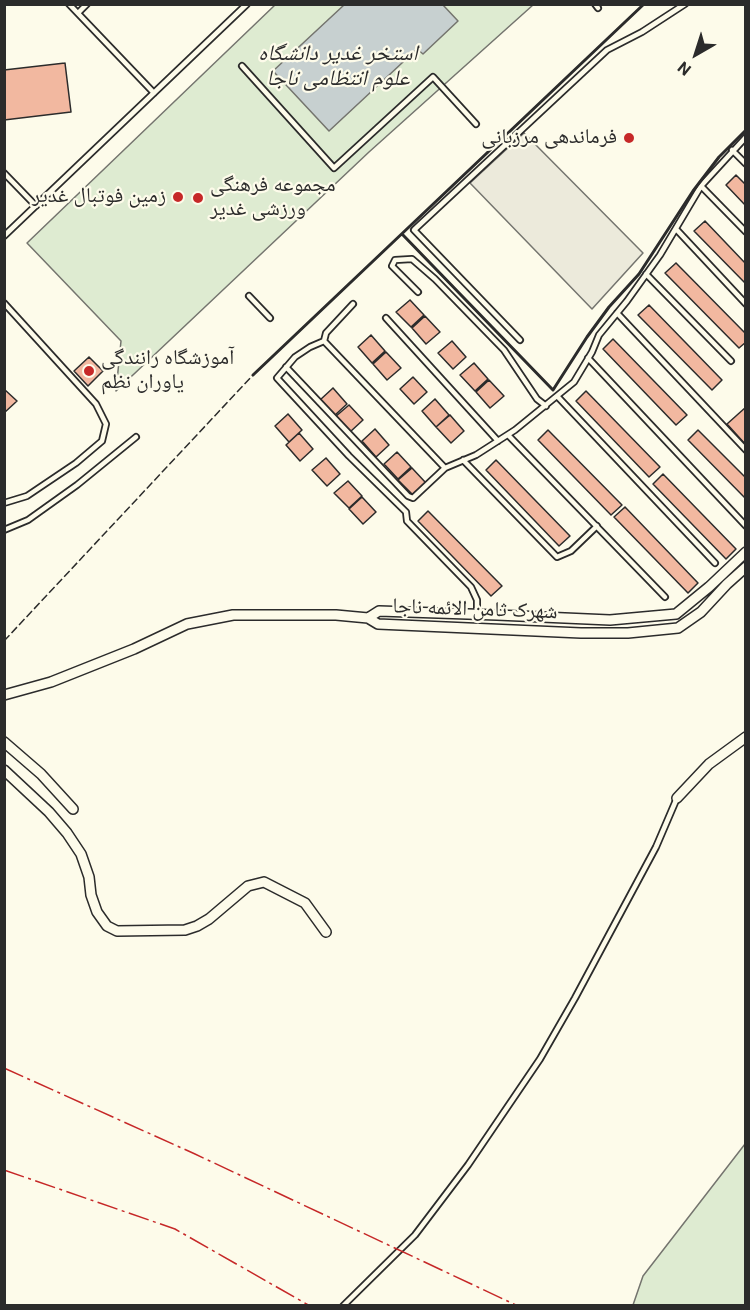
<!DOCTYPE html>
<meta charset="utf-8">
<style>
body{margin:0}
#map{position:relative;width:750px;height:1310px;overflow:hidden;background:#fdfbea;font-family:Roboto,sans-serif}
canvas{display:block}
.frame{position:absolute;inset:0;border:6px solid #2b2b2b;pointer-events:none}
.north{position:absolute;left:666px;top:24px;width:60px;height:60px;-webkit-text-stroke:4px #fdfbea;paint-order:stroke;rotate:219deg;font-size:16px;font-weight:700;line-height:24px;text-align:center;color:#2b2b2b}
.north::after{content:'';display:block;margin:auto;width:21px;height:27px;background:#2b2b2b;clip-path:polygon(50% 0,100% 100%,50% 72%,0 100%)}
</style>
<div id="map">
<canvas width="750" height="1310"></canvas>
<div class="frame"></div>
<div class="north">N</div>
</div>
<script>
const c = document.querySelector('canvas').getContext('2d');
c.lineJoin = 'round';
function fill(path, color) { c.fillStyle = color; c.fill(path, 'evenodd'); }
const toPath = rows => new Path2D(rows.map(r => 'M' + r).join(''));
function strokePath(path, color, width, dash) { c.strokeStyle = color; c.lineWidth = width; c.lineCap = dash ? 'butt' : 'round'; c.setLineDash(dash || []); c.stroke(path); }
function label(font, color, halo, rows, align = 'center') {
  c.font = font + ' Roboto,"Noto Naskh Arabic",sans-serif'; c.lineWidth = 4.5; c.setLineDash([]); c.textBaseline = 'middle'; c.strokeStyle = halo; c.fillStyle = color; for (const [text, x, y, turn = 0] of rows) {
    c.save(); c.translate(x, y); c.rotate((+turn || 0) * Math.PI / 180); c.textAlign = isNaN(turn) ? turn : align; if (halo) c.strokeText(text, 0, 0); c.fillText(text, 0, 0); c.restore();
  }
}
const green = toPath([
 [275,5,533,5,369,152,116,391,121,341,27,243,275,5],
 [745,1144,745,1305,633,1305,643,1276,745,1144]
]);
fill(green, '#deebd1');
strokePath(green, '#74746e', 1.5);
const parking = toPath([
 [524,133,643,253,592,309,470,183,524,133]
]);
fill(parking, '#eceadb');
strokePath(parking, '#74746e', 1.5);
const water = toPath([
 [344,5,443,5,458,21,423,54,417,49,329,131,273,71,344,5]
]);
fill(water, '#c7d0d0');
strokePath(water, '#74746e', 1.5);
const building = toPath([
 [65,63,71,112,4,120,4,70,65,63],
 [736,175,746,185,746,206,726,185,736,175],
 [705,221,746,264,746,284,694,231,705,221],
 [676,263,746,334,746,342,739,348,665,273,676,263],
 [410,300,424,315,411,327,396,312,410,300],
 [649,305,722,380,712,390,638,315,649,305],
 [425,316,440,332,426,344,412,328,425,316],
 [371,335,385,351,372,363,358,347,371,335],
 [613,339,687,415,676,425,603,349,613,339],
 [452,341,466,357,453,369,438,353,452,341],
 [386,352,401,368,387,380,373,364,386,352],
 [89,357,103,371,88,386,74,371,89,357],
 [474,363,488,379,475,391,460,375,474,363],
 [413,377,427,392,414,404,400,389,413,377],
 [489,380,504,396,490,408,476,392,489,380],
 [333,388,347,404,334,416,320,400,333,388],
 [4,389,17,401,4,413,4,389],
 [586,391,660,467,649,477,576,401,586,391],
 [435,399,449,415,436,427,422,411,435,399],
 [349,405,363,420,350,432,335,417,349,405],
 [746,407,746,445,727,424,746,407],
 [288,414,302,430,289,442,275,426,288,414],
 [450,415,464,431,451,443,436,427,450,415],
 [375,429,389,445,376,457,362,441,375,429],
 [548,430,622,505,611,515,538,440,548,430],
 [698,430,746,478,746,499,688,440,698,430],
 [299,433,313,449,300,461,286,445,299,433],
 [397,452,411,467,398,479,384,464,397,452],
 [326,458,340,474,327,486,312,470,326,458],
 [496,460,570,536,559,546,486,470,496,460],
 [412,468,426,483,413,495,398,480,412,468],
 [663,474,736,549,726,559,653,484,663,474],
 [348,481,362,496,349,508,334,493,348,481],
 [362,497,376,512,363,524,349,509,362,497],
 [625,507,698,583,688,593,614,517,625,507],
 [428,511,502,586,491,596,418,521,428,511]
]);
fill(building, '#f2b8a0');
strokePath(building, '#2b2b2b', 1.5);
const service = toPath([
 [69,4,154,93],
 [595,4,598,8],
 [78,13,87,4],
 [242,66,334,168,433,77,476,124],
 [732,150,746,164],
 [4,173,36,206],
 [701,186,746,232],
 [676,229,746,304],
 [4,236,247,4],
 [646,274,731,361],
 [418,292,392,266,395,260,412,259,435,279,504,350,537,399,546,406],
 [249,296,270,318],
 [4,303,96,404,106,424,102,441,76,463,27,496,4,503],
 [617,313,746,450],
 [386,318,498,441],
 [520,340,414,230,607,50,642,32,685,4],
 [324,341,310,347,295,357,277,378,349,456,406,512,407,521,471,587,477,600,477,614],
 [324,341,445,468],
 [324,341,326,333,353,304],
 [588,358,746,526],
 [286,367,408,496,413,498,445,468,476,455,515,430,574,382,592,352,599,335,627,301,660,255,701,186,746,137],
 [557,396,715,563],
 [508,435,665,597],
 [463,460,557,557,571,551,597,526],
 [4,530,28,520,77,485,136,437],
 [343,1306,415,1235,468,1165,540,1059,575,998,656,847,677,798]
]);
const minor = toPath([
 [746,552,709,587,676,614,610,620,497,615,379,611,368,618,378,624,581,633,628,633,678,628,701,612,727,584,746,567],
 [4,695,51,682,134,649,187,624,233,615,336,615,368,618],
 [4,742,41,774,73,809],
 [4,770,49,812,67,833,81,854,89,877,91,895,97,912,107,926,117,931,185,930,197,926,209,919,248,886,264,882,305,903,326,932],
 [677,798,709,764,746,737]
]);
strokePath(service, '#2b2b2b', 8);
strokePath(minor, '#2b2b2b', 12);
strokePath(service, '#fdfbea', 4.5);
strokePath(minor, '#fdfbea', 9);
strokePath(toPath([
 [4,641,253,375]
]), '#2b2b2b', 1.5, [8, 3]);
strokePath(toPath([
 [402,234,553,390,587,337,609,307,639,274,693,191,719,157,746,130],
 [253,375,644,4]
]), '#2b2b2b', 3);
strokePath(toPath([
 [4,1068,195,1154,518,1306],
 [4,1170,175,1229,310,1306]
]), '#c62828', 1.5, [21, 4.5, 3, 4.5]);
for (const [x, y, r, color] of [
 [629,138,6,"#c62828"],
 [178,197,6,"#c62828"],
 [198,198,6,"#c62828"],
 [89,371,6,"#c62828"]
]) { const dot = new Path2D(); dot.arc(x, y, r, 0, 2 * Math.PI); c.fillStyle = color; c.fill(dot); strokePath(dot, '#fdfbea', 2); }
label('21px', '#2b2b2b', '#fdfbea', [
 ["فرماندهی مرزبانی",617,138],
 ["مجموعه فرهنگی",210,186,"left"],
 ["ورزشی غدیر",210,210,"left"],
 ["زمین فوتبال غدیر",166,197],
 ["آموزشگاه رانندگی",101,359,"left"],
 ["یاوران نظم",101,383,"left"]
], 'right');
label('21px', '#2b2b2b', '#fdfbea', [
 ["شهرک ثامن الائمه ناجا",475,610,2]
]);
label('italic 22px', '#2b2b2b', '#fdfbea', [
 ["استخر غدیر دانشگاه",338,54],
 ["علوم انتظامی ناجا",338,79]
]);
</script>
